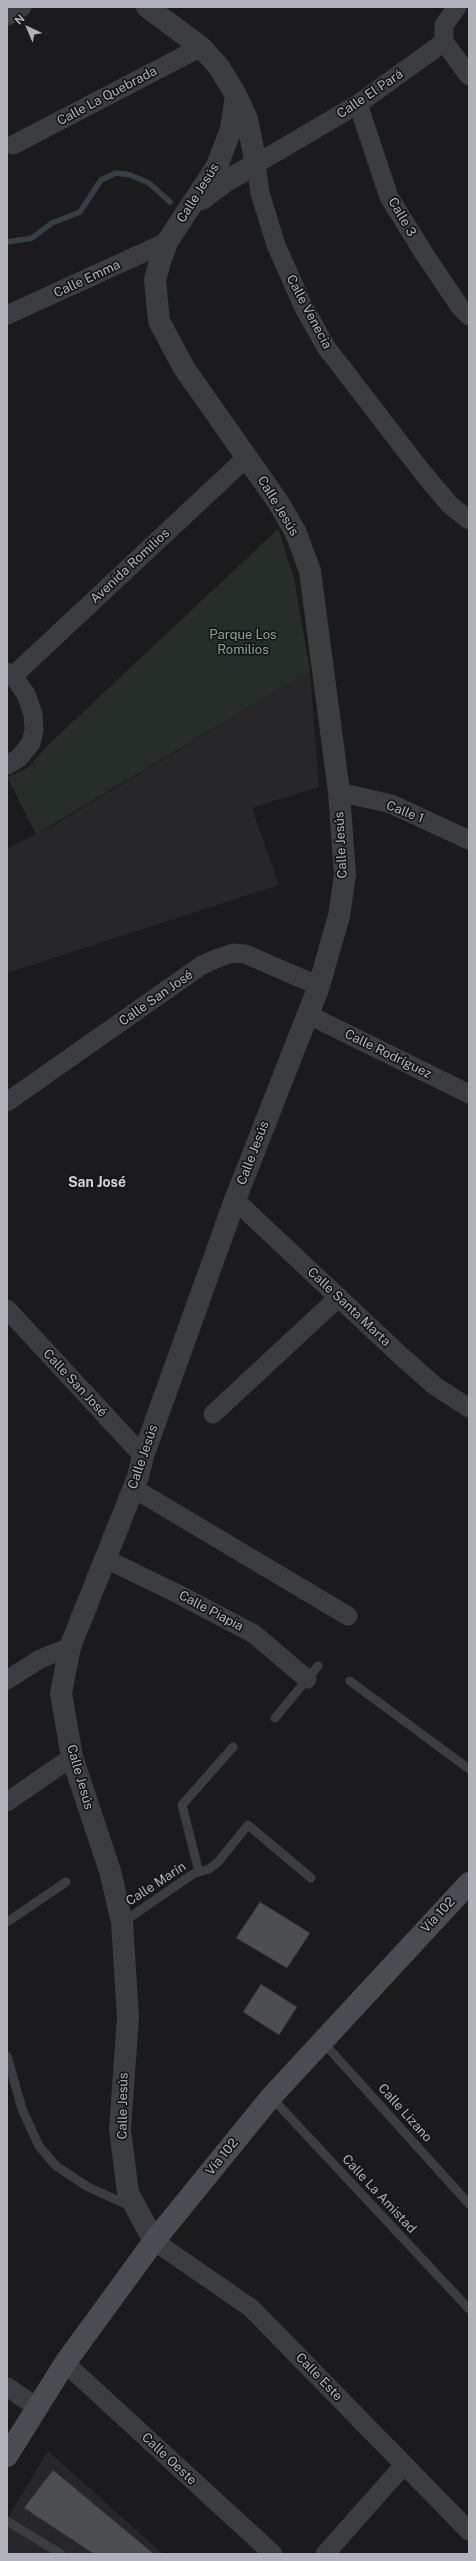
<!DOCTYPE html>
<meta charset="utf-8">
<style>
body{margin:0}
#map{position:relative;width:476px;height:2561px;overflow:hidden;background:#1b1b1d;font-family:"Public Sans",sans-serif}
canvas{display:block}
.frame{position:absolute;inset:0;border:8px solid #afb2bb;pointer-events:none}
.north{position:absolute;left:8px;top:8px;width:40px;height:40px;-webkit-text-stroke:3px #161618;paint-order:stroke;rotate:316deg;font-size:11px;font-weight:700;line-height:16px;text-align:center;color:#afb2bb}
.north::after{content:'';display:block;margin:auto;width:14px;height:18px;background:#afb2bb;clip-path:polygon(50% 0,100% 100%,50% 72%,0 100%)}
</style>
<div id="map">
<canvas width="476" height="2561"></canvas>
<div class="frame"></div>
<div class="north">N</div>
</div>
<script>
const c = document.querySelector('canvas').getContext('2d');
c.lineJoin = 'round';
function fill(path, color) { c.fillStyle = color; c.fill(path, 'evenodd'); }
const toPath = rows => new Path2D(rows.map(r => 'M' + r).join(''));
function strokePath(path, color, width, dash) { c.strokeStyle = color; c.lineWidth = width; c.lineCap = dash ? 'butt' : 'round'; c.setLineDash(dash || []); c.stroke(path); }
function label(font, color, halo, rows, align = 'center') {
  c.font = font + ' "Public Sans",sans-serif'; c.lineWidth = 3.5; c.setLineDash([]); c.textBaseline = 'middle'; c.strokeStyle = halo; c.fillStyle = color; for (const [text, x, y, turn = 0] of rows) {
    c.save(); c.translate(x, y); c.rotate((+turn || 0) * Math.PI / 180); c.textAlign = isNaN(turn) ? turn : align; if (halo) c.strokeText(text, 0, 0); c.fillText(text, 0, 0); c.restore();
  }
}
fill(toPath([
 [310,671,319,787,252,808,279,885,7,973,7,849,52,826],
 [48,2451,163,2554,7,2554,7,2519]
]), '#27272a');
fill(toPath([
 [278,529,294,578,310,671,36,834,7,777,28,768,46,747]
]), '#272e29');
strokePath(toPath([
 [7,242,32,238,52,223,80,212,101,180,116,173,130,175,149,183,170,202]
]), '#373f46', 5.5);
const building = toPath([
 [260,1902,310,1933,287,1968,236,1938,260,1902],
 [261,1984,297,2007,279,2035,243,2012,261,1984],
 [53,2470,154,2554,94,2554,24,2508,53,2470]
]);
fill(building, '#4d4e52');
strokePath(building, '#353539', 1);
strokePath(toPath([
 [350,1681,469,1769],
 [275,1718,318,1666],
 [199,1872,182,1805,233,1747],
 [7,1922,66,1882],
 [123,1922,193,1874,209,1869,218,1862,248,1825,311,1878],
 [322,2041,469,2204],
 [7,2056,22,2109,39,2146,56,2166,88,2187,130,2206],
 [271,2097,469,2309],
 [7,2521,61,2554]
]), '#3c3d41', 9);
strokePath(toPath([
 [7,16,22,7],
 [444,42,444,25,457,7],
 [469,76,444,42,358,104,256,164,260,193,276,245,303,306,326,347,423,473,450,505,469,520],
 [358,104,389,197,423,252,460,307,469,316],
 [13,145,201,47],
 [7,315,167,242],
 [7,672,13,676,26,694,33,714,34,730,31,743,19,758,7,765],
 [13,676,247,457],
 [339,792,391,804,469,840],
 [307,1014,469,1094],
 [7,1102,202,965,218,958,233,953,245,954,319,986],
 [235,1200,402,1357,435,1386,469,1408],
 [7,1309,143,1456],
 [213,1414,339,1297],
 [133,1488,348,1616],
 [104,1558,176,1593,254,1634,307,1679],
 [7,1680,40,1659,70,1647],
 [7,1802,72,1757],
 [154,2241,251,2308,469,2531],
 [65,2363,273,2554],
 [7,2387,37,2407],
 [325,2554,404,2465]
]), '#3c3d41', 19);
strokePath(toPath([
 [147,7,201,47,219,67,236,95,247,119,256,164,226,181,202,199],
 [154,2241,128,2193,120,2129,128,2018,122,1922,110,1871,72,1757,61,1693,70,1647,138,1477,143,1456,235,1200,319,986,339,916,345,875,339,792,310,571,296,533,278,502,184,368,159,321,155,280,159,265,167,242,217,166,231,129,236,95]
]), '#3c3d41', 22);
strokePath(toPath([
 [7,2456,65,2363,154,2241,271,2097,469,1883]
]), '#4b4c51', 22);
label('13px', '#afb2bb', '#161618', [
 ["Calle El Pará",370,94,-34],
 ["Calle La Quebrada",107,96,-28],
 ["Calle Jesús",198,193,-58],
 ["Calle 3",402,217,60],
 ["Calle Emma",87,279,-25],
 ["Calle Venecia",309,312,62],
 ["Calle Jesús",278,506,59],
 ["Avenida Romilios",130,566,-43],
 ["Calle 1",405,812,22],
 ["Calle Jesús",341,845,-93],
 ["Calle San José",156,998,-35],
 ["Calle Rodríguez",388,1054,26],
 ["Calle Jesús",253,1153,-69],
 ["Calle Santa Marta",349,1307,43],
 ["Calle San José",75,1383,47],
 ["Calle Jesús",143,1457,-71],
 ["Calle Piapia",211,1611,28],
 ["Calle Jesús",80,1777,74],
 ["Calle Marín",156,1884,-33],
 ["Vía 102",438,1915,-47],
 ["Calle Jesús",123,2106,-89],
 ["Calle Lizano",405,2113,48],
 ["Vía 102",222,2157,-51],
 ["Calle La Amistad",379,2194,47],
 ["Calle Este",319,2377,46],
 ["Calle Oeste",169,2459,43]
]);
label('13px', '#89a38c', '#161618', [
 ["Parque Los",243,635],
 ["Romilios",243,650]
]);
label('bold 14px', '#d0d1d7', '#161618', [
 ["San José",97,1183]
]);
</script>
